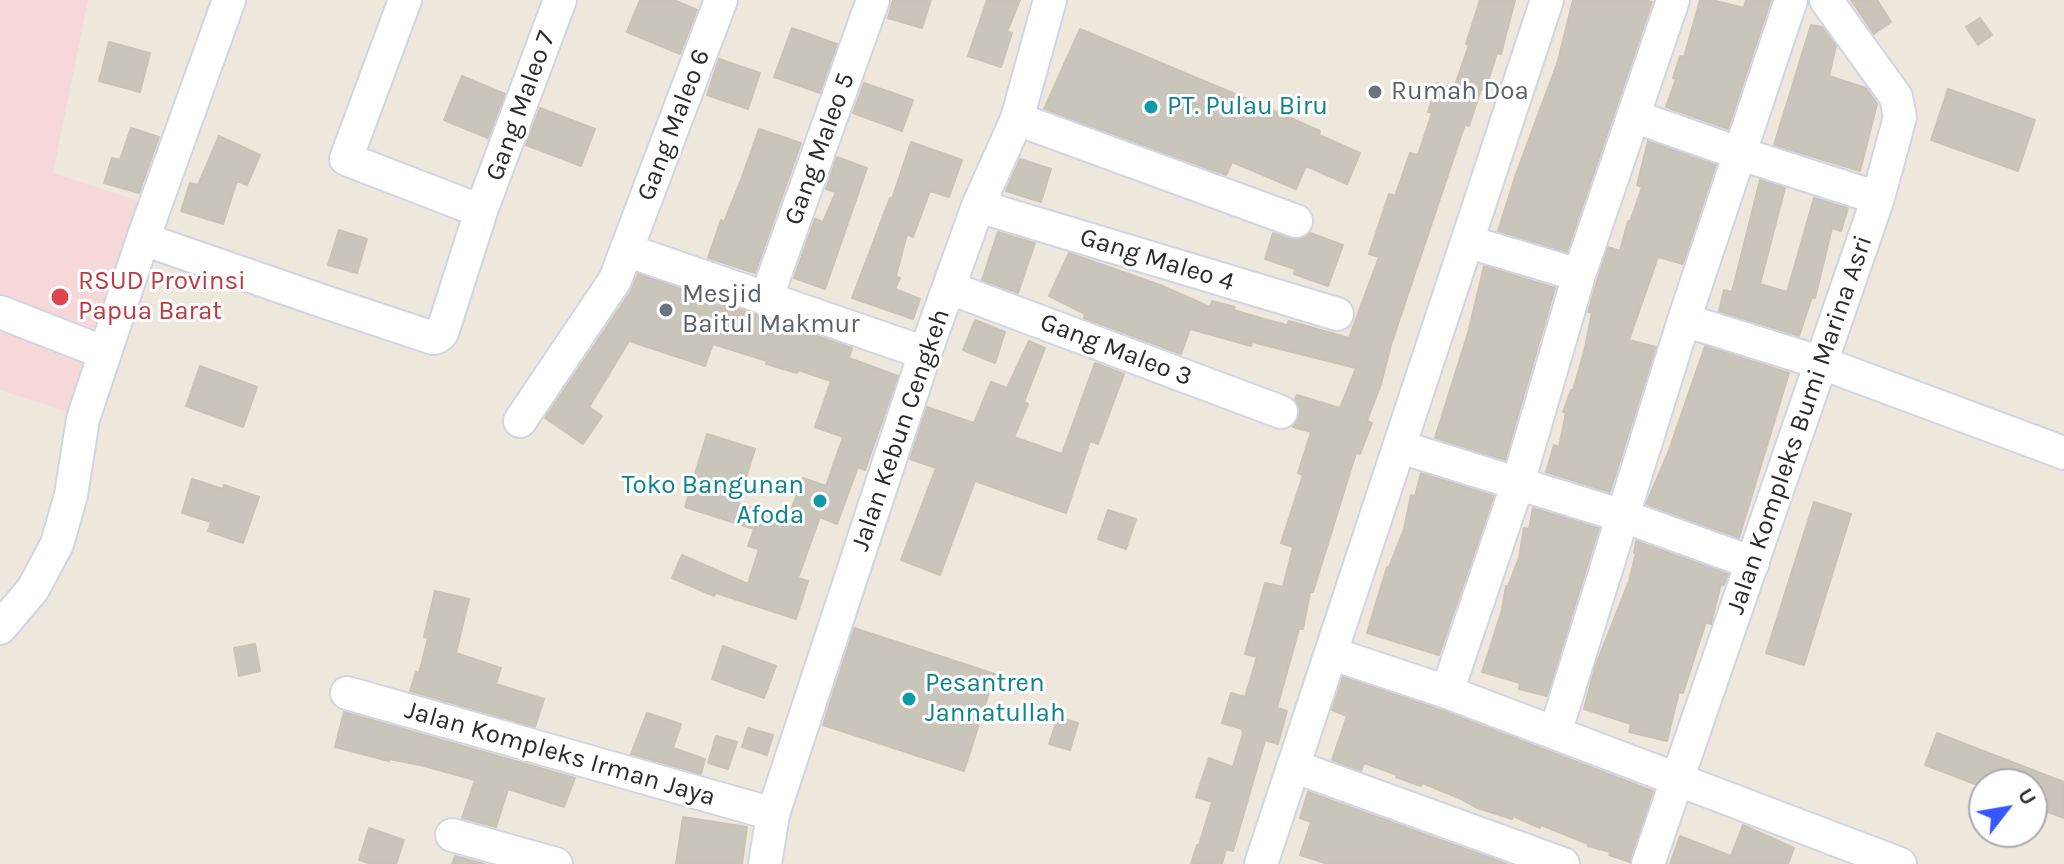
<!DOCTYPE html>
<style>
body{margin:0}
#map{position:relative;width:2064px;height:864px;overflow:hidden;background:#eee7dc;font-family:Karla,sans-serif}
canvas{display:block}
.north{position:absolute;left:1968px;top:768px;width:80px;height:80px;box-sizing:border-box;background:#fff;border:2px solid #aaa;border-radius:50%;rotate:59deg;font-size:22px;font-weight:700;line-height:32px;text-align:center;color:#2b2b2b}
.north::after{content:'';display:block;margin:auto;width:28px;height:36px;background:#3856ff;clip-path:polygon(50% 0,100% 100%,50% 72%,0 100%)}
</style>
<div id="map">
<canvas width="2064" height="864"></canvas>
<div class="north">U</div>
</div>
<script>
const c = document.querySelector('canvas').getContext('2d');
c.lineJoin = 'round';
function fill(path, color) { c.fillStyle = color; c.fill(path, 'evenodd'); }
const toPath = rows => new Path2D(rows.map(r => 'M' + r).join(''));
function strokePath(path, color, width, dash) { c.strokeStyle = color; c.lineWidth = width; c.lineCap = dash ? 'butt' : 'round'; c.setLineDash(dash || []); c.stroke(path); }
function label(font, color, halo, rows, align = 'center') {
  c.font = font + ' Karla,sans-serif'; c.lineWidth = 6; c.setLineDash([]); c.textBaseline = 'middle'; c.strokeStyle = halo; c.fillStyle = color; for (const [text, x, y, turn = 0] of rows) {
    c.save(); c.translate(x, y); c.rotate((+turn || 0) * Math.PI / 180); c.textAlign = isNaN(turn) ? turn : align; if (halo) c.strokeText(text, 0, 0); c.fillText(text, 0, 0); c.restore();
  }
}
fill(toPath([
 [0,0,88,0,53,173,148,204,83,417,0,390]
]), '#f6d8d9');
const building = toPath([
 [640,0,674,0,697,10,680,54,627,32,640,0],
 [893,0,931,0,922,28,888,18,893,0],
 [987,0,1020,0,1007,32,1012,33,1001,67,968,56,987,0],
 [1480,0,1515,0,1501,54,1497,53,1485,91,1481,89,1469,126,1465,124,1391,345,1381,384,1367,421,1372,423,1360,454,1356,453,1313,592,1310,592,1303,629,1299,629,1277,708,1287,711,1278,744,1265,740,1233,851,1226,849,1222,864,1191,864,1197,845,1199,845,1212,802,1196,797,1209,758,1233,767,1243,733,1242,729,1222,723,1231,693,1245,697,1257,657,1245,654,1265,583,1283,587,1293,547,1281,543,1303,475,1298,473,1311,432,1293,427,1298,419,1300,410,1295,399,1297,395,1340,408,1356,368,1252,342,1251,346,1190,329,1181,354,1084,318,1085,314,1049,296,1069,253,1160,285,1210,307,1212,301,1235,307,1234,310,1264,319,1287,325,1289,321,1349,338,1379,257,1369,254,1389,194,1395,196,1410,153,1418,155,1432,113,1428,112,1437,83,1454,88,1469,45,1466,44,1480,0],
 [1573,0,1645,0,1652,2,1567,252,1498,231,1516,174,1558,61,1573,0],
 [1700,0,1712,0,1744,8,1746,0,1771,0,1728,129,1666,107,1676,79,1673,78,1680,56,1684,57,1700,0],
 [1851,0,1877,0,1891,22,1874,34,1851,0],
 [1980,18,1992,35,1978,45,1966,27,1980,18],
 [1811,25,1822,27,1836,46,1829,76,1866,88,1877,104,1860,171,1774,145,1811,25],
 [792,28,837,44,820,93,774,77,792,28],
 [1080,29,1259,104,1320,131,1319,135,1360,153,1347,184,1306,166,1296,189,1232,162,1226,175,1044,109,1080,29],
 [109,42,150,53,140,92,99,81,109,42],
 [719,59,760,73,748,109,707,95,719,59],
 [462,76,505,94,488,138,444,120,462,76],
 [864,83,913,100,902,131,853,113,864,83],
 [1948,89,2035,120,2018,171,1931,140,1948,89],
 [540,108,595,129,581,166,526,145,540,108],
 [131,128,159,137,139,193,104,183,112,158,120,160,131,128],
 [759,129,801,143,755,273,708,258,721,220,724,222,741,180,759,129],
 [219,136,260,155,247,185,237,181,223,224,181,211,190,183,198,185,219,136],
 [1648,141,1716,165,1683,264,1658,257,1629,340,1656,347,1610,492,1546,472,1554,445,1559,447,1566,413,1563,412,1571,390,1573,390,1584,352,1592,313,1588,312,1597,281,1608,247,1620,251,1628,221,1630,222,1642,187,1637,185,1648,141],
 [911,142,962,160,949,197,930,191,913,237,907,234,896,276,900,278,895,289,920,299,913,319,852,298,890,198,892,199,911,142],
 [837,157,867,168,825,289,794,278,815,219,823,222,836,192,826,189,837,157],
 [1020,159,1051,169,1041,202,1006,191,1020,159],
 [1760,180,1785,188,1760,284,1787,292,1814,198,1848,208,1841,231,1832,228,1815,298,1812,297,1799,336,1719,311,1724,290,1732,292,1760,180],
 [339,230,367,239,357,273,328,265,339,230],
 [998,232,1035,243,1018,293,982,280,998,232],
 [1273,233,1298,240,1310,233,1343,245,1328,286,1294,274,1295,269,1265,259,1273,233],
 [1484,266,1555,288,1505,460,1435,438,1468,333,1484,266],
 [638,274,852,348,849,358,898,376,865,470,858,467,837,524,820,517,798,578,808,581,796,619,716,593,714,596,672,578,682,555,748,584,759,549,748,546,754,529,685,507,707,434,755,449,738,503,787,521,803,478,826,486,843,437,815,427,831,381,798,370,797,373,766,364,767,361,713,344,705,366,629,341,589,407,602,416,583,444,545,418,631,291,638,274],
 [975,320,1005,332,995,363,963,350,975,320],
 [1029,341,1045,348,1024,402,1028,404,1014,437,1062,454,1095,363,1124,374,1098,444,1090,441,1066,513,975,481,940,575,901,560,936,468,910,459,927,407,974,423,991,382,1007,388,1029,341],
 [1705,346,1789,373,1739,538,1646,504,1668,453,1705,346],
 [200,366,257,387,243,427,186,406,200,366],
 [1421,473,1494,496,1439,655,1367,633,1387,567,1389,567,1404,529,1411,495,1415,496,1421,473],
 [192,479,223,489,224,485,259,497,243,543,208,531,211,522,182,513,192,479],
 [1814,502,1851,514,1804,665,1766,653,1814,502],
 [1533,508,1599,528,1547,696,1519,689,1520,683,1482,672,1502,610,1506,586,1508,586,1519,558,1524,528,1529,529,1533,508],
 [1108,510,1136,519,1126,549,1098,539,1108,510],
 [1636,541,1728,574,1724,585,1721,584,1711,624,1706,622,1683,693,1679,692,1667,741,1629,732,1631,724,1584,709,1595,667,1629,581,1636,553,1634,553,1636,541],
 [435,591,469,599,456,653,501,668,496,684,544,699,535,727,410,691,416,672,419,673,428,638,424,637,435,591],
 [854,628,995,674,964,771,823,725,854,628],
 [255,644,260,671,239,676,234,648,255,644],
 [723,646,776,666,764,698,712,679,723,646],
 [1343,677,1441,710,1653,791,1630,862,1609,855,1610,852,1588,846,1588,844,1541,825,1540,828,1513,816,1512,819,1477,808,1459,798,1422,783,1421,786,1396,777,1397,775,1364,763,1361,771,1332,760,1347,716,1332,710,1343,677],
 [344,712,575,778,564,807,508,789,496,827,462,818,475,780,420,765,389,759,389,761,335,747,344,712],
 [647,713,681,724,673,748,705,759,701,774,631,754,647,713],
 [1058,717,1078,723,1070,750,1049,744,1058,717],
 [748,728,773,735,767,755,742,747,748,728],
 [1937,733,2064,782,2064,818,2032,806,2032,784,1975,784,1925,765,1937,733],
 [716,736,737,742,728,769,708,763,716,736],
 [1308,792,1507,864,1328,864,1300,855,1311,822,1300,818,1308,792],
 [683,817,747,827,742,864,676,864,683,817],
 [1743,825,1794,848,1788,864,1670,864,1680,836,1731,856,1743,825],
 [369,828,404,840,396,864,372,864,359,860,369,828],
 [455,856,484,864,452,864,455,856]
]);
fill(building, '#c9c5ba');
strokePath(building, '#cac3b5', 2);
const minor = toPath([
 [405,0,346,159,481,211],
 [1633,116,1741,154,1878,198],
 [1017,119,1296,221],
 [978,206,1337,314],
 [143,239,334,305,433,338,437,337,442,333,481,211,560,0],
 [1469,242,1579,275],
 [626,250,925,353],
 [950,288,1281,412],
 [766,299,873,0],
 [0,312,105,353],
 [1684,320,1822,363,2064,453],
 [520,421,615,280,721,0],
 [1400,447,1623,516,1753,563],
 [0,628,33,589,57,544,71,495,83,419,143,239,229,0],
 [1333,654,1447,692,1900,864],
 [1447,692,1518,483,1579,275,1673,0],
 [347,693,773,814],
 [1555,733,1684,320,1791,0],
 [1293,766,1563,864],
 [452,835,556,864],
 [765,864,773,814,925,353,978,206,1017,119,1050,0],
 [1261,864,1547,0],
 [1648,864,1878,198,1900,117,1896,97,1826,0]
]);
strokePath(minor, '#d1d4e5', 36);
strokePath(minor, '#fff', 32);
for (const [x, y, r, color] of [
 [1375,92,8,"#6b7280"],
 [1151,107,8,"#0f9aa8"],
 [60,297,10,"#e0444e"],
 [666,310,8,"#6b7280"],
 [820,501,8,"#0f9aa8"],
 [909,699,8,"#0f9aa8"]
]) { const dot = new Path2D(); dot.arc(x, y, r, 0, 2 * Math.PI); c.fillStyle = color; c.fill(dot); strokePath(dot, '#fff', 3); }
label('26px', '#5b616d', '#fff', [
 ["Rumah Doa",1391,92],
 ["Mesjid",682,295],
 ["Baitul Makmur",682,325]
], 'left');
label('26px', '#2b2b2b', '#fff', [
 ["Gang Maleo 7",521,106,-70],
 ["Gang Maleo 6",674,125,-69],
 ["Gang Maleo 5",820,149,-70],
 ["Gang Maleo 4",1157,260,17],
 ["Gang Maleo 3",1116,350,21],
 ["Jalan Kompleks Bumi Marina Asri",1800,425,-71],
 ["Jalan Kebun Cengkeh",901,430,-71],
 ["Jalan Kompleks Irman Jaya",560,754,16]
]);
label('26px', '#0d838f', '#fff', [
 ["PT. Pulau Biru",1167,107],
 ["Toko Bangunan",804,486,"right"],
 ["Afoda",804,516,"right"],
 ["Pesantren",925,684],
 ["Jannatullah",925,714]
], 'left');
label('26px', '#be3a42', '#fff', [
 ["RSUD Provinsi",78,282],
 ["Papua Barat",78,312]
], 'left');
</script>
